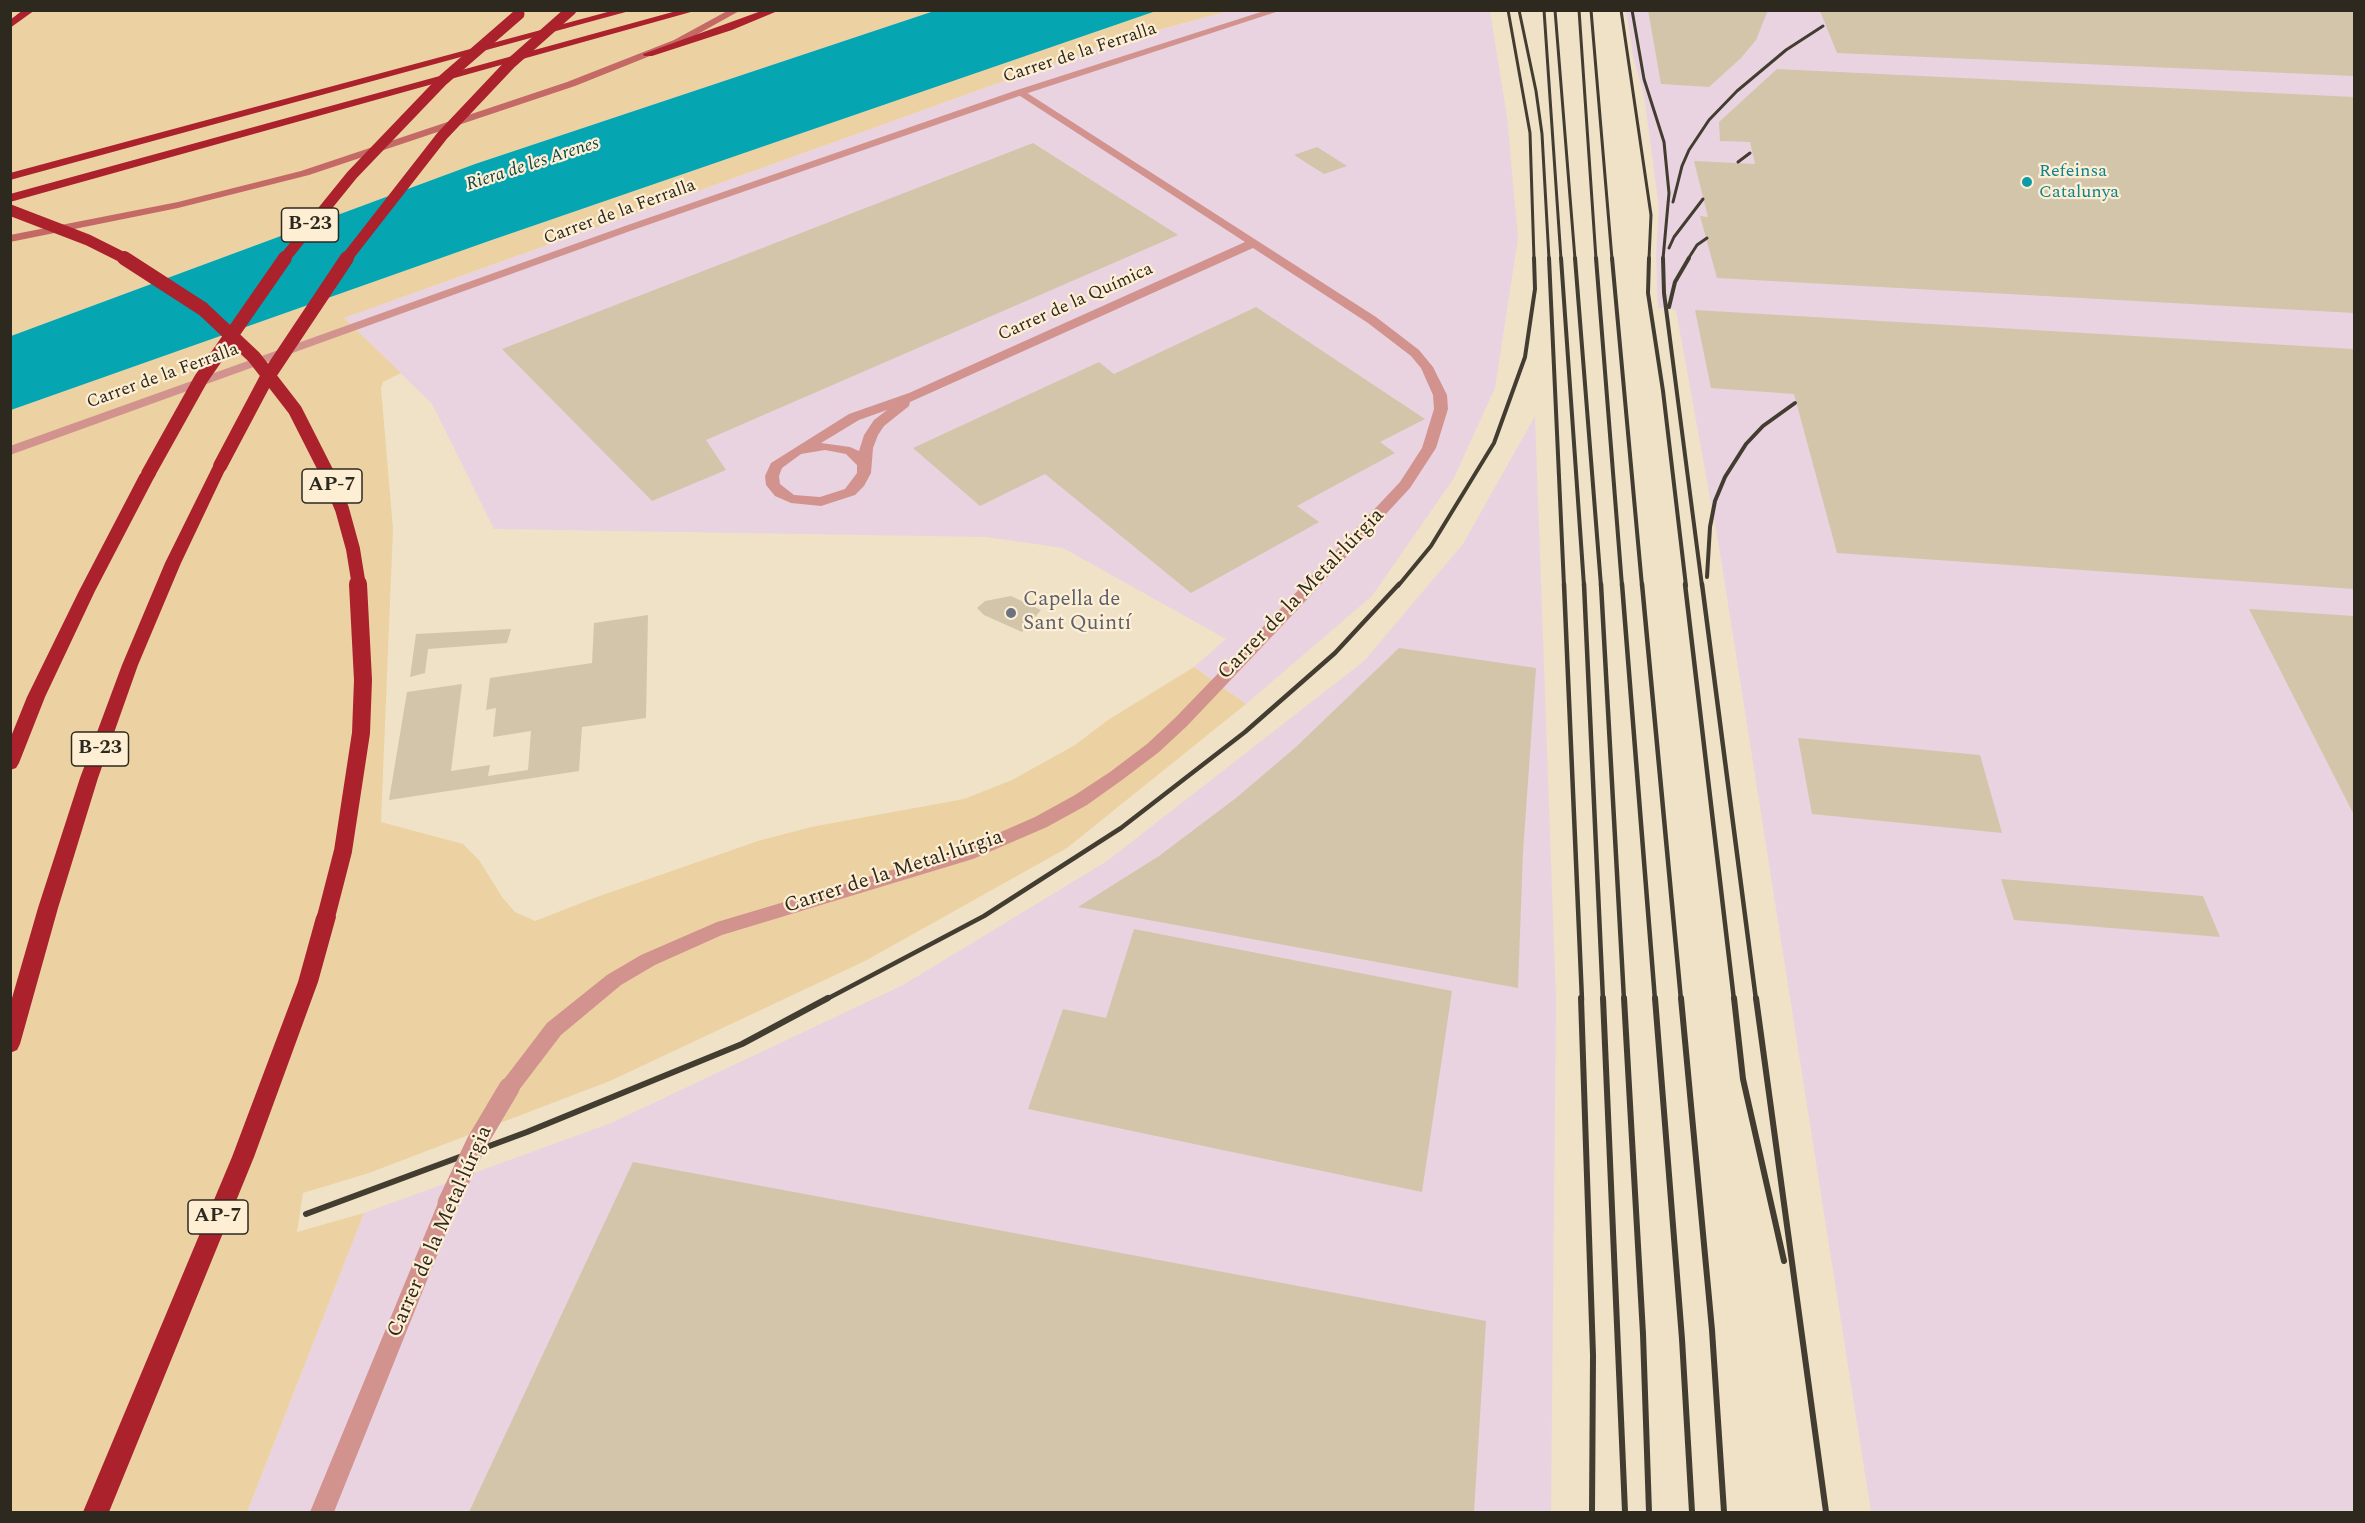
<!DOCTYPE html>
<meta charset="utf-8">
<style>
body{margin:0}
#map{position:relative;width:2365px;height:1523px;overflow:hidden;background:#f0e2c7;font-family:Spectral,serif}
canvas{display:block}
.frame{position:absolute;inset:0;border:12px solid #2e291f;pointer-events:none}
</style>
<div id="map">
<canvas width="2365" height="1523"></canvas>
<div class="frame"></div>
</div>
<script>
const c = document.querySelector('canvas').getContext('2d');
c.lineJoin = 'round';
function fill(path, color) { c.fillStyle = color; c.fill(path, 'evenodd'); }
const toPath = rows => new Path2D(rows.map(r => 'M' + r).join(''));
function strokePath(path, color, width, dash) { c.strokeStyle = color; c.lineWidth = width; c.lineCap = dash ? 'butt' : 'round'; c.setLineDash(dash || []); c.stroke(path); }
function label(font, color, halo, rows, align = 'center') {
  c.font = font + ' Spectral,serif'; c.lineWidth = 4.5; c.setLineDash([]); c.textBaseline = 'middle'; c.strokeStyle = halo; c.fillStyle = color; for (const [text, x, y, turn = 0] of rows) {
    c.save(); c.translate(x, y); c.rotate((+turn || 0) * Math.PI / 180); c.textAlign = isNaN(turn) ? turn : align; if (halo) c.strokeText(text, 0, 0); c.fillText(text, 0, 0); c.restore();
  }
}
fill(toPath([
 [1228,11,1490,11,1507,117,1518,238,1495,388,1454,478,1372,596,1246,704,1194,667,1226,639,1063,548,986,537,494,529,432,404,344,318,1107,44],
 [1626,11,2354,11,2354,1512,1871,1512,1720,553,1676,310,1658,308,1656,253,1659,208,1644,95,1633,56],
 [1535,416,1556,1001,1551,1512,247,1512,364,1213,611,1123,903,985,1107,861,1364,661,1463,544]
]), '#e9d3e0');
fill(toPath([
 [10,11,934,11,475,164,11,336],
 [1156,11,1228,11,1107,44,344,318,401,373,383,382,381,388,393,529,381,822,463,844,479,860,502,897,515,912,535,921,594,898,758,841,811,827,964,799,1012,780,1075,745,1108,720,1194,667,1246,704,1067,848,865,961,610,1081,369,1173,303,1193,297,1232,364,1213,247,1512,11,1512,11,410,489,241]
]), '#ecd2a2');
fill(toPath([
 [934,11,1156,11,489,241,11,410,11,336,475,164]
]), '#05a6b1');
fill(toPath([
 [1648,10,1768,10,1756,40,1741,58,1709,87,1661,84],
 [1847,10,2354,10,2354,76,1837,53,1820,11],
 [1777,69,2354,97,2354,313,1717,278,1700,216,1708,217,1694,161,1755,164,1750,142,1720,141,1719,122],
 [1033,143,1178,235,706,440,726,470,652,501,502,349],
 [1317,147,1347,166,1324,174,1294,155],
 [1256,307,1425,419,1380,442,1395,453,1297,506,1319,522,1191,593,1045,474,980,506,913,448,1099,362,1114,374],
 [1695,310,2354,349,2354,589,1837,553,1794,394,1711,388],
 [1011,596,1041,610,1022,632,984,615,977,608,985,601],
 [2249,609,2354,616,2354,815],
 [648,615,646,718,582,727,579,771,389,800,407,692,462,684,451,771,490,765,488,776,528,770,531,731,493,737,496,708,486,710,490,678,592,663,594,623],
 [511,629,507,643,428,649,425,673,410,677,416,634],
 [1399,648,1536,668,1523,852,1518,988,1078,907,1159,856,1236,798,1296,747],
 [1798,738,1980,755,2002,833,1812,814],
 [2001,879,2203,896,2220,937,2014,920],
 [1134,929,1452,991,1422,1192,1028,1109,1063,1009,1106,1018],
 [633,1162,1486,1321,1474,1512,469,1512]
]), '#d3c5aa');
fill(toPath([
 [1021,89,1376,317,1419,350,1433,367,1447,395,1448,409,1436,448,1410,488,1298,609,1187,726,1159,752,1122,780,1087,805,1047,827,973,859,722,935,655,965,621,985,561,1035,516,1094,509,1097,502,1094,499,1088,502,1082,547,1023,607,975,641,955,717,922,962,849,1035,817,1075,795,1110,772,1147,744,1175,718,1288,601,1400,482,1422,448,1434,409,1433,395,1421,368,1411,356,1368,323,1253,248,910,402,909,406,884,426,878,435,873,448,871,473,864,486,855,495,821,506,791,503,775,496,766,485,765,476,771,463,849,414,909,393,1245,242,1017,94,1016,92,1021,89],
 [887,410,874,420,864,435,859,451,850,447,821,443,859,420,887,410],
 [825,450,846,454,857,465,857,473,845,489,820,497,794,495,780,484,779,476,782,468,801,454,825,450],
 [448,1193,455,1196,458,1203,334,1512,310,1512,438,1203,441,1196,448,1193]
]), '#d2938f');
fill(toPath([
 [1267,10,1282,10,1025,94,633,230,10,455,10,446,625,226,1017,90,1267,10]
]), '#d2938f');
fill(toPath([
 [729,10,741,10,680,44,575,86,309,175,178,208,10,242,10,235,178,202,301,171,567,82,674,40,729,10]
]), '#c46966');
fill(toPath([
 [23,10,35,10,10,28,10,20,23,10],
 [615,10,633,10,10,180,10,173,615,10],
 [680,10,698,10,10,202,10,194,680,10],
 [764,10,780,10,732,30,652,56,644,56,643,54,764,10],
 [220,461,227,466,181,563,138,665,98,778,58,908,20,1044,17,1050,10,1053,10,1005,38,908,80,778,122,665,165,563,213,466,220,461],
 [148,469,156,474,95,591,45,697,19,763,16,768,10,770,10,739,27,697,79,591,140,474,148,469],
 [326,909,333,911,336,917,318,982,254,1157,109,1512,83,1512,232,1157,298,982,316,917,319,911,326,909]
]), '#ab222d');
strokePath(toPath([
 [1508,10,1530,133,1534,259],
 [1519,10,1536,91,1542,134,1549,259],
 [1544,10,1561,259],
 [1555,10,1575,259],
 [1579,10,1596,259],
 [1591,10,1612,259],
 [1621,10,1651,215,1649,259],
 [1632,10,1644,79,1664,142,1669,193,1663,259],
 [1738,162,1750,153],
 [1673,202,1682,166,1689,150,1709,120,1737,91,1786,50,1823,26],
 [1669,248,1674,237,1703,199],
 [1688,259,1697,245,1707,238]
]), '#433d31', 3);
strokePath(toPath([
 [1549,258,1564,586],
 [1561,258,1584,586],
 [1575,258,1601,586],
 [1596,258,1622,586],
 [1612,258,1642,586],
 [1649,258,1648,293,1663,391,1686,586],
 [1663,258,1664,293,1702,586],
 [1669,307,1675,282,1689,258],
 [1707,577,1710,527,1715,501,1725,477,1746,444,1763,426,1795,403],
 [1398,586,1431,546,1494,443,1525,357,1535,289,1534,258]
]), '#433d31', 4);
strokePath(toPath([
 [1564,584,1582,1000],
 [1584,584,1603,1000],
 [1601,584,1624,1000],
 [1622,584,1655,1000],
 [1642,584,1681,1000],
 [1685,584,1734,1000],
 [1702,584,1756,1000],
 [825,1000,984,916,1121,828,1245,732,1335,653,1399,584]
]), '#433d31', 4.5);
strokePath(toPath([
 [1581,998,1593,1355,1592,1512],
 [1603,998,1625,1512],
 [1624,998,1643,1334,1649,1512],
 [1655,998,1682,1339,1692,1512],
 [1681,998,1712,1330,1724,1512],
 [1734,998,1743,1079,1784,1261],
 [1756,998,1826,1512],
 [306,1214,527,1132,742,1044,828,998]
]), '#433d31', 6);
strokePath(toPath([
 [448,1203,477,1142,509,1088]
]), '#d2938f', 21);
strokePath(toPath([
 [10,210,88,240,126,259],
 [284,259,352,175,443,80,519,14],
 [346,259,442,136,510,64,571,10]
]), '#ab222d', 11);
strokePath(toPath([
 [124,258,203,309,254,357,295,410,328,475,342,509,353,549,359,586],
 [220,466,265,381,347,258],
 [148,474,201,379,285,258]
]), '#ab222d', 14);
strokePath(toPath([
 [326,917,343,851,361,733,363,680,358,584]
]), '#ab222d', 18);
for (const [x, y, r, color] of [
 [2027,182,6,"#0f9aa8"],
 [1011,613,6,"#6b7280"]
]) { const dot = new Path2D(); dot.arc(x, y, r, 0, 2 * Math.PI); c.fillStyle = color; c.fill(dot); strokePath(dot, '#feefd4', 2); }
label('18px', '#2e291f', '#feefd4', [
 ["Carrer de la Ferralla",1080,54,-18],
 ["Carrer de la Ferralla",620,213,-20],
 ["Carrer de la Química",1076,303,-24],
 ["Carrer de la Ferralla",163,377,-20]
]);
label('italic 18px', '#074449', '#feefd4', [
 ["Riera de les Arenes",533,165,-18]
]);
label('18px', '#0d838f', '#feefd4', [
 ["Refeinsa",2039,172],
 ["Catalunya",2039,193]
], 'left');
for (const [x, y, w] of [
 [310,225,57],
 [332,486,60],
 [100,749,57],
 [218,1217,60]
]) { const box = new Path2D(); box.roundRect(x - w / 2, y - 17, w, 34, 4.5); c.fillStyle = '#feefd4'; c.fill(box); strokePath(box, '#2e291f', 1.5); }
label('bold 20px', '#2e291f', null, [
 ["B-23",310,225],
 ["AP-7",332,486],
 ["B-23",100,749],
 ["AP-7",218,1217]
]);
label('21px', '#2e291f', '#feefd4', [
 ["Carrer de la Metal·lúrgia",1302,595,-46],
 ["Carrer de la Metal·lúrgia",894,873,-18],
 ["Carrer de la Metal·lúrgia",441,1232,-66]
]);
label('21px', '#5b616d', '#feefd4', [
 ["Capella de",1023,601],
 ["Sant Quintí",1023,625]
], 'left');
</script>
